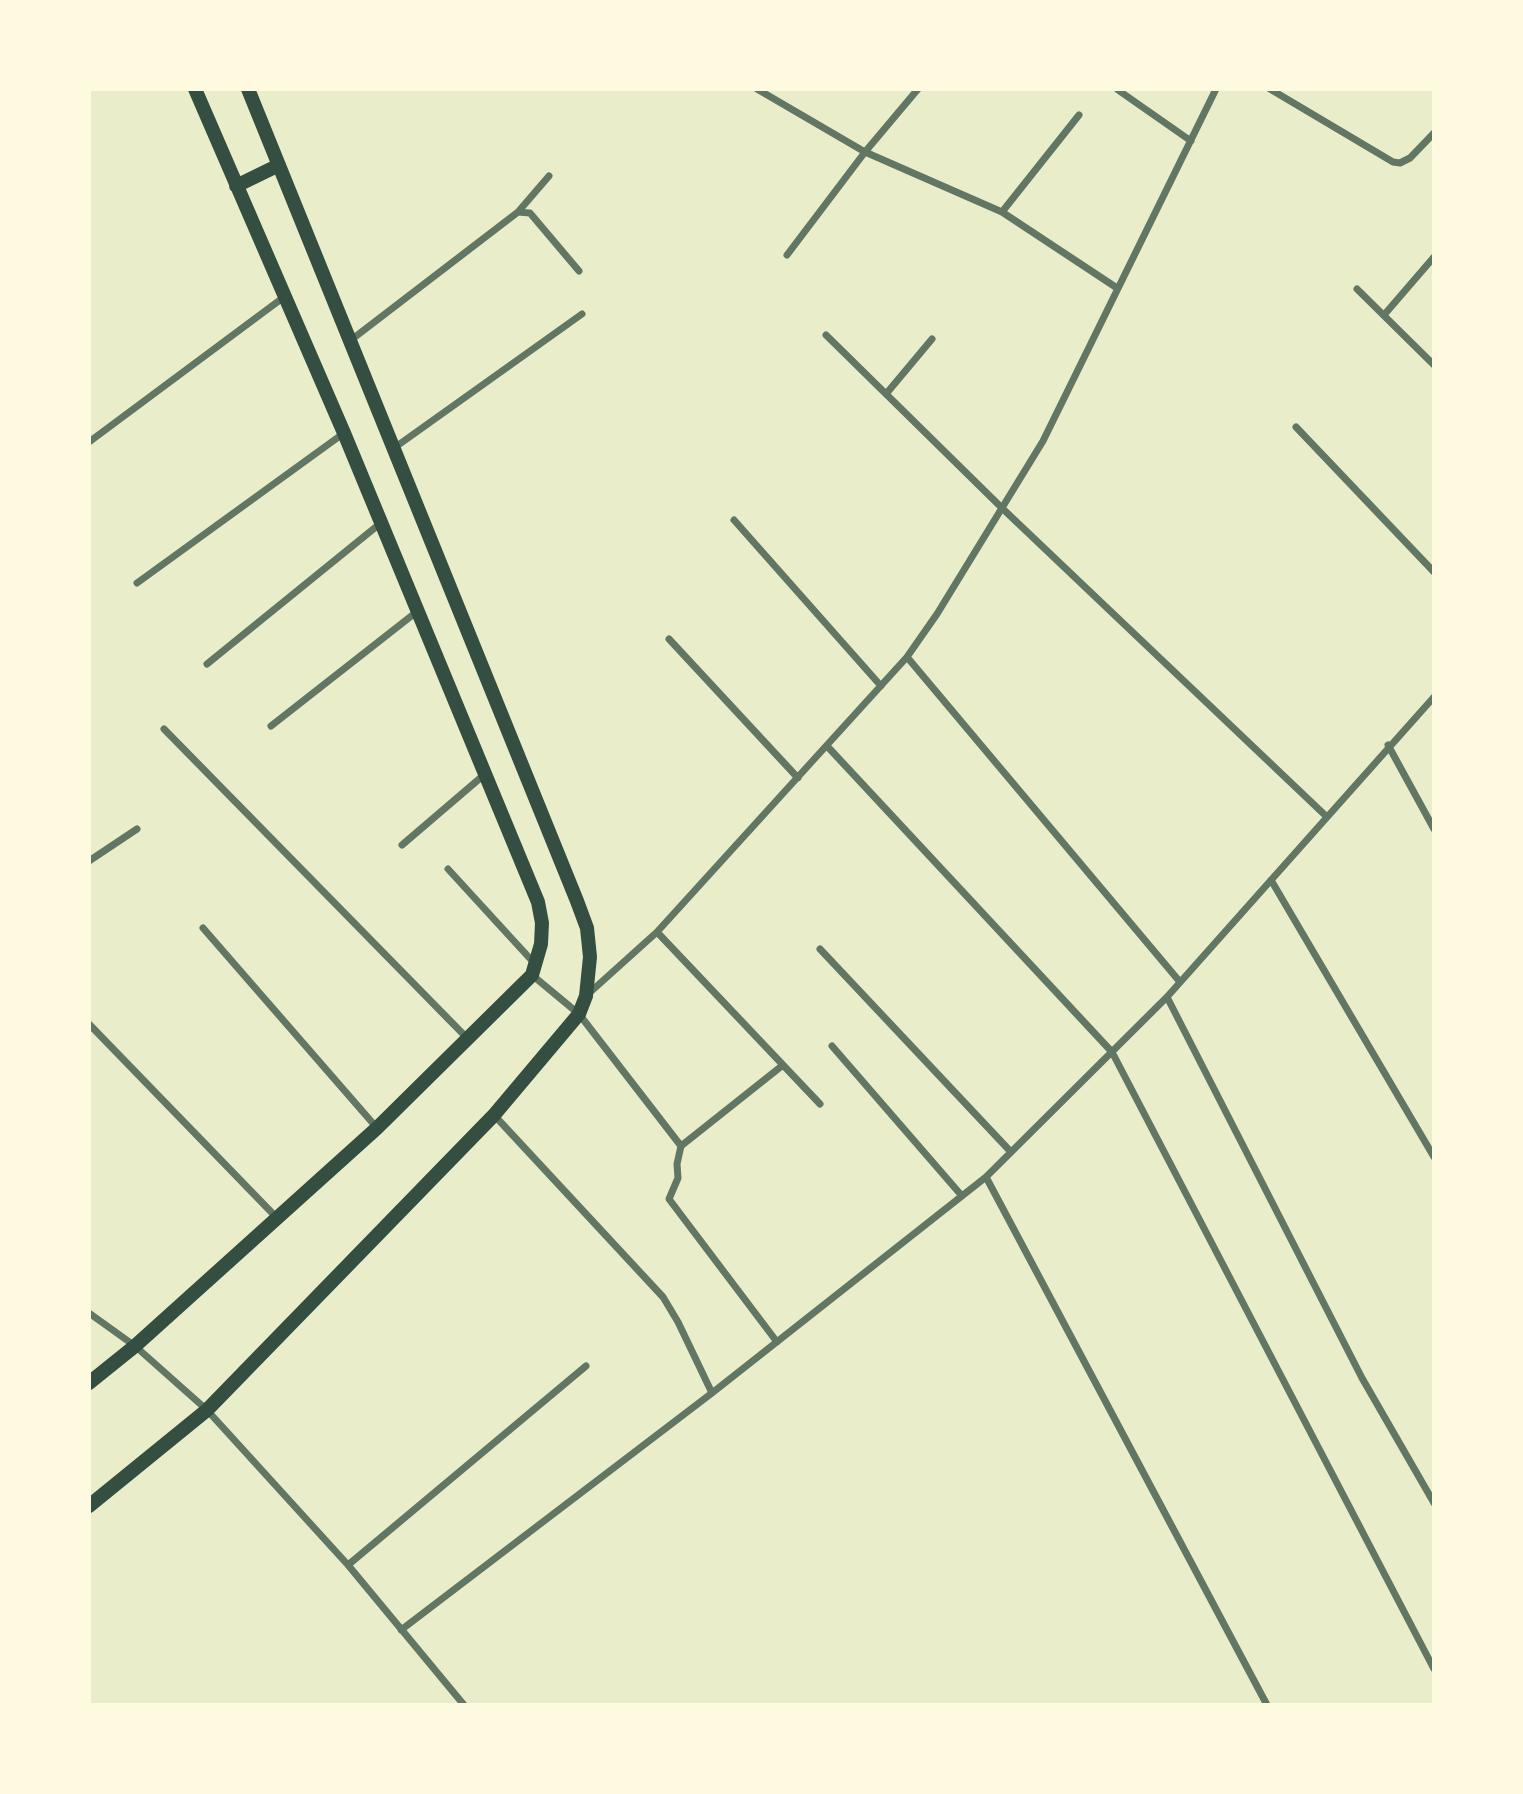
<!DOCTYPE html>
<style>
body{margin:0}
#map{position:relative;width:1523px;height:1794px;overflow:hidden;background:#e9edc9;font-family:Cabin,sans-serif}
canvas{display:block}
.frame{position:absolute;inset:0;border:91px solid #fefae0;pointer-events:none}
</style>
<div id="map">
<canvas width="1523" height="1794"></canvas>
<div class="frame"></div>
</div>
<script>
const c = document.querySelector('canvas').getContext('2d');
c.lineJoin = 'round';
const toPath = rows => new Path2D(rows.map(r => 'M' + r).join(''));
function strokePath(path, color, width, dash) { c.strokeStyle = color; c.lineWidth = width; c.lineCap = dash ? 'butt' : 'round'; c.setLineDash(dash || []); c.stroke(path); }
strokePath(toPath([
 [757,89,865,152,1002,212,1117,288],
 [1270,89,1393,162,1400,163,1410,158,1434,133],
 [1118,90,1191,141],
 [518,212,549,176],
 [1002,212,1079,115],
 [787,255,865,152,918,89],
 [1357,289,1434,365],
 [1384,315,1434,257],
 [826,335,1003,509,1327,817],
 [351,340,518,212,530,213,579,271],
 [886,394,932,339],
 [1296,427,1434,572],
 [89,442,284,297],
 [394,448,582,314],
 [734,520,881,686],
 [137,583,344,433],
 [669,639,798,778],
 [907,657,1180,982],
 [207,664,382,522],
 [271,726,419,610],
 [164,729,467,1038],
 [1388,745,1434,829],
 [827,746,1112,1052,1434,1669],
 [402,845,485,774],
 [89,861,137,829],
 [448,869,535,964],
 [1271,880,1434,1157],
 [203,928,377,1128],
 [657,932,820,1104],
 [820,949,1011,1152],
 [532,975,579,1014,681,1146],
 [587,995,657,932,907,657,937,614,1043,441,1216,89],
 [1167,997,1362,1378,1434,1503],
 [89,1024,277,1218],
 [832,1046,962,1196],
 [494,1115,663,1297,678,1322,712,1393],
 [986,1177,1267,1705],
 [89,1313,135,1346,207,1410,348,1565,464,1705],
 [777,1342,669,1199,678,1178,677,1164,681,1146,783,1065],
 [348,1565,586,1366],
 [401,1630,712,1393,986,1177,1167,997,1434,697]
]), '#617663', 7);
strokePath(toPath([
 [236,186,279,165],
 [89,1383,135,1346,377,1128,532,975,541,944,542,923,538,902,344,433,195,89],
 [89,1506,207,1410,494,1115,579,1014,586,996,590,957,587,928,577,901,248,89]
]), '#344e41', 14);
</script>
